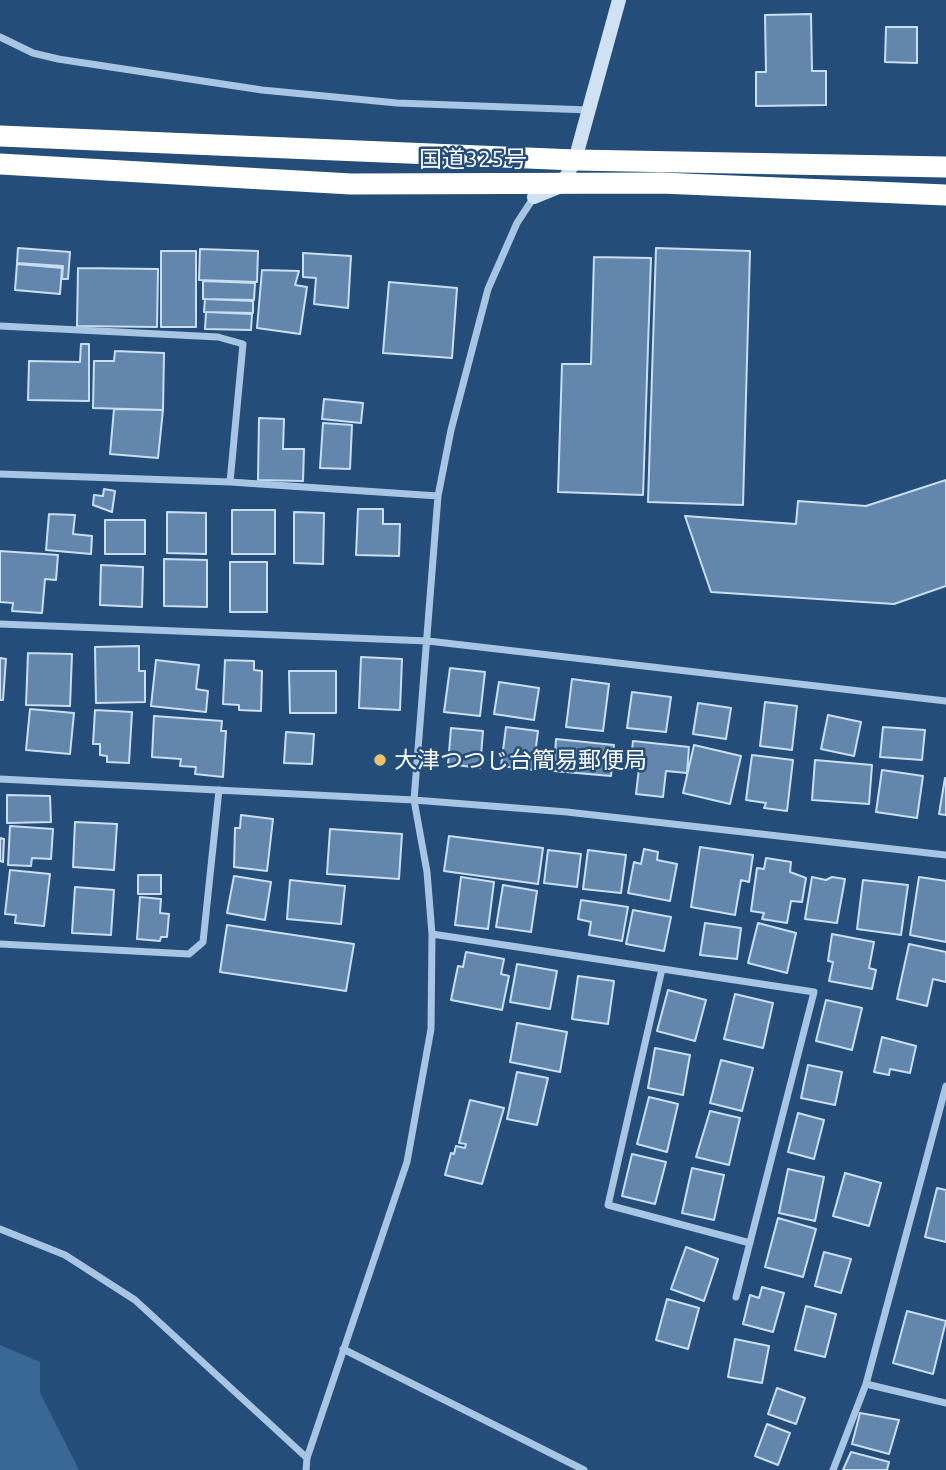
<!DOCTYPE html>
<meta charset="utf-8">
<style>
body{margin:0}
canvas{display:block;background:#254d79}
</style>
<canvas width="946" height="1470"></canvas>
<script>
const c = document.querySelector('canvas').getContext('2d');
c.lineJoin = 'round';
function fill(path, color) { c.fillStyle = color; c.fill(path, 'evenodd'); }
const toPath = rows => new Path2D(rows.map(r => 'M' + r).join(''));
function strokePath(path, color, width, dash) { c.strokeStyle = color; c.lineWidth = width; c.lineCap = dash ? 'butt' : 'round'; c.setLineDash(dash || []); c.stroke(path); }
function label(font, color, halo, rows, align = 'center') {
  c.font = font + ' Ubuntu,"Noto Sans JP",sans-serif'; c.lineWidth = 5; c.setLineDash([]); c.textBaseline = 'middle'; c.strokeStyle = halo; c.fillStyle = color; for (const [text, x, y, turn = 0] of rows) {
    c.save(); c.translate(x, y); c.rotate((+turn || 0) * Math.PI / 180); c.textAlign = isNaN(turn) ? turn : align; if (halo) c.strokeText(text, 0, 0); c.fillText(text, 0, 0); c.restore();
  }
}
fill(toPath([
 [0,1345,40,1362,40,1393,79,1470,0,1470]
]), '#396796');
const building = toPath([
 [811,14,812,71,826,71,826,105,756,106,756,72,766,72,765,15,811,14],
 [886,27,917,27,917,63,885,62,886,27],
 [18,248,70,252,68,279,62,279,63,266,17,263,18,248],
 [656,248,750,251,743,505,648,502,656,248],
 [200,249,258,251,257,282,199,280,200,249],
 [161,251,196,251,196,327,161,327,161,251],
 [303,253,351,256,348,308,314,304,316,278,303,277,303,253],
 [594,257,651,258,643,495,558,492,562,364,591,364,594,257],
 [17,264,62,268,60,294,15,290,17,264],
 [78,268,158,269,157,327,77,326,78,268],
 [262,270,299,271,295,285,307,287,300,334,257,328,262,270],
 [203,281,255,283,254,300,203,299,203,281],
 [389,282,457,288,452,358,383,353,389,282],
 [205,299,253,301,253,313,204,312,205,299],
 [206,312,252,314,251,330,205,329,206,312],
 [81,344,89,344,89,401,28,400,29,361,80,362,81,344],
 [115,351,164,353,163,410,93,408,94,361,114,361,115,351],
 [324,399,363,403,361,423,322,419,324,399],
 [114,409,163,410,158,458,110,454,114,409],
 [259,418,284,419,283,449,304,449,303,481,258,480,259,418],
 [323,423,352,425,350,469,320,468,323,423],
 [946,480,946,586,894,604,711,592,685,516,796,524,798,501,866,506,946,480],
 [104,489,115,491,112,512,93,505,94,495,103,496,104,489],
 [358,509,383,509,383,524,400,524,399,556,356,555,358,509],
 [232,510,275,510,275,554,232,554,232,510],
 [167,512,206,513,206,554,167,553,167,512],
 [294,512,324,513,323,564,294,563,294,512],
 [49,514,75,515,73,534,92,536,91,554,46,550,49,514],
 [105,520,145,520,145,554,105,554,105,520],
 [0,551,58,555,56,580,45,579,42,613,12,611,13,603,0,602,0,551],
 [164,559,207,560,207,607,164,606,164,559],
 [230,562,267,562,267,612,230,612,230,562],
 [101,565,143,567,142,607,100,605,101,565],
 [139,646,139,671,145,671,145,702,96,703,95,647,139,646],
 [28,653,72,654,70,706,26,705,28,653],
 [361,657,402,659,400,710,359,708,361,657],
 [0,658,6,659,3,700,0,700,0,658],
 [156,660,199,665,196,689,208,691,206,712,151,706,156,660],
 [225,660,254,661,254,670,262,671,261,711,239,710,239,705,223,704,225,660],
 [450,668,485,672,480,716,444,712,450,668],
 [289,671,336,671,336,713,290,713,289,671],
 [572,679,609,684,603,731,566,727,572,679],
 [499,682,539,688,534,720,494,714,499,682],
 [632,692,671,697,666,732,627,728,632,692],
 [765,702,797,706,792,750,760,746,765,702],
 [698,703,731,708,726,739,693,734,698,703],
 [30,709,74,713,70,754,26,750,30,709],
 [95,710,132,712,129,763,107,762,107,756,100,755,100,744,93,744,95,710],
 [828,715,861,722,854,756,821,749,828,715],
 [154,716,222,721,221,731,226,731,223,777,195,774,196,767,180,766,181,759,152,757,154,716],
 [506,727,538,731,533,770,501,766,506,727],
 [883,727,925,730,922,760,880,757,883,727],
 [451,728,483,731,480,768,448,764,451,728],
 [286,732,314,734,312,764,284,763,286,732],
 [556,739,614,745,611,776,554,771,556,739],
 [633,741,689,747,687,773,666,771,663,797,636,794,639,768,630,767,633,741],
 [694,745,741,756,730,804,683,793,694,745],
 [752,755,793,760,787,811,764,808,766,803,746,800,752,755],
 [815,760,872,765,869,804,812,800,815,760],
 [882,770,923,776,917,818,876,812,882,770],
 [945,778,946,778,946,815,939,814,945,778],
 [7,795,50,796,51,822,7,823,7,795],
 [241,815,273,819,267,871,234,867,235,828,240,828,241,815],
 [75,822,117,824,114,870,73,867,75,822],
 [10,826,53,829,51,859,32,858,31,866,8,865,10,826],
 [330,829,402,834,399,879,327,874,330,829],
 [449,836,543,848,538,884,444,871,449,836],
 [0,838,4,839,3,862,0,861,0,838],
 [700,847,753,855,749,882,741,880,735,915,691,907,700,847],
 [644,849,658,852,657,860,677,864,670,901,628,893,634,862,641,864,644,849],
 [548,850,581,854,577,887,544,883,548,850],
 [588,850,626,855,621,893,583,889,588,850],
 [766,858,791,862,790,872,806,878,802,902,791,901,787,923,762,919,764,913,751,911,757,868,764,869,766,858],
 [10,870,50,874,44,926,15,923,16,915,5,914,10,870],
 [138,875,161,875,161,894,138,894,138,875],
 [234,876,271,882,265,920,227,913,234,876],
 [461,877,494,882,488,929,455,925,461,877],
 [812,877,826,880,832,877,845,879,837,923,805,919,812,877],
 [919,877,946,881,946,942,910,935,919,877],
 [290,880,345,886,341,924,287,919,290,880],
 [863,880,908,885,901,935,857,929,863,880],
 [503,885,537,891,531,932,496,927,503,885],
 [75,887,114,890,111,935,72,933,75,887],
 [140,897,161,899,160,913,169,914,167,937,161,937,160,941,137,939,140,897],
 [581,900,628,907,622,941,589,935,591,922,578,919,581,900],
 [633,910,671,917,664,951,626,944,633,910],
 [705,923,741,928,737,959,700,955,705,923],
 [758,923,796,933,787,973,748,963,758,923],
 [227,925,354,944,346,991,220,972,227,925],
 [832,934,874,942,869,968,876,970,872,989,829,981,833,962,828,961,832,934],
 [909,944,946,952,946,982,933,979,927,1006,897,999,909,944],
 [466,952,504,959,501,974,509,976,502,1010,451,1000,458,966,463,967,466,952],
 [517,964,557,971,550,1009,510,1002,517,964],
 [578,976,614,981,608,1024,572,1019,578,976],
 [668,990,706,1000,695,1041,657,1031,668,990],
 [735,994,773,1003,763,1048,724,1039,735,994],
 [826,1000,862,1008,852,1050,816,1041,826,1000],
 [517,1023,567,1032,560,1072,510,1062,517,1023],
 [882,1037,916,1046,910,1073,890,1069,889,1075,874,1072,882,1037],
 [655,1048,690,1055,683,1095,648,1088,655,1048],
 [721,1060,753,1068,742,1111,710,1103,721,1060],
 [808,1065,842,1072,835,1105,801,1098,808,1065],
 [517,1072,548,1078,537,1125,507,1119,517,1072],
 [649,1097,678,1104,667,1152,637,1144,649,1097],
 [470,1100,504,1108,482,1184,445,1175,451,1153,454,1154,456,1146,465,1148,466,1144,459,1143,470,1100],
 [710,1111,740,1118,729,1165,696,1157,710,1111],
 [798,1113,824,1120,814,1159,788,1152,798,1113],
 [632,1154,666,1162,655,1204,622,1196,632,1154],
 [692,1168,724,1175,714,1220,682,1213,692,1168],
 [788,1169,824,1177,815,1221,779,1213,788,1169],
 [845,1173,881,1183,869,1226,833,1216,845,1173],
 [937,1188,946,1190,946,1242,925,1237,937,1188],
 [778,1218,816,1229,803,1277,765,1267,778,1218],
 [686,1247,718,1259,704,1301,671,1289,686,1247],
 [824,1252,851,1259,841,1293,815,1286,824,1252],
 [762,1287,784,1293,773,1332,743,1324,750,1295,759,1298,762,1287],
 [667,1299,699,1308,688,1349,656,1340,667,1299],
 [806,1306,836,1314,825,1357,795,1350,806,1306],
 [907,1311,946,1321,933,1374,893,1363,907,1311],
 [735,1339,769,1346,762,1383,728,1377,735,1339],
 [777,1388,805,1398,796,1424,768,1414,777,1388],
 [860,1413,899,1420,889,1454,852,1444,860,1413],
 [767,1424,790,1433,778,1465,755,1456,767,1424],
 [851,1452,889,1462,887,1470,843,1470,851,1452]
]);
fill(building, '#6286ac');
strokePath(building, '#cadef3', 2);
strokePath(toPath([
 [0,37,33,53,58,59,262,90,397,103,589,110],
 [0,326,218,337,243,344,230,482,438,496],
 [0,474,230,482],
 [0,624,428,641,946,701],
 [0,779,414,800,567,812,946,855],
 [432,934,814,992,736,1297],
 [0,944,189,954,203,942,219,790],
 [662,969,608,1205,750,1243],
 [946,1086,866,1384,946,1403],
 [0,1229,65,1255,135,1300,307,1458],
 [343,1349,584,1470],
 [306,1470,307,1458,407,1162,431,1029,432,934,427,872,414,800,438,496,451,430,488,289,517,223,534,197],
 [833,1470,866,1384]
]), '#a8c5e3', 7);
strokePath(toPath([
 [534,197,561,186,575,160,619,0]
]), '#d1e1f4', 14);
strokePath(toPath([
 [0,136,575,160,946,167],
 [0,164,351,184,661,183,946,195]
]), '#fff', 21);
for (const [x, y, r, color] of [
 [380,760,7,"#ecc36d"]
]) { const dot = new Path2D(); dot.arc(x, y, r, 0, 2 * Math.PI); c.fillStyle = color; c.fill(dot); strokePath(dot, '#254d79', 2.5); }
label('23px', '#fff', '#254d79', [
 ["国道325号",473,159]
]);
label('23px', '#fff', '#254d79', [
 ["大津つつじ台簡易郵便局",394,760]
], 'left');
</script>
